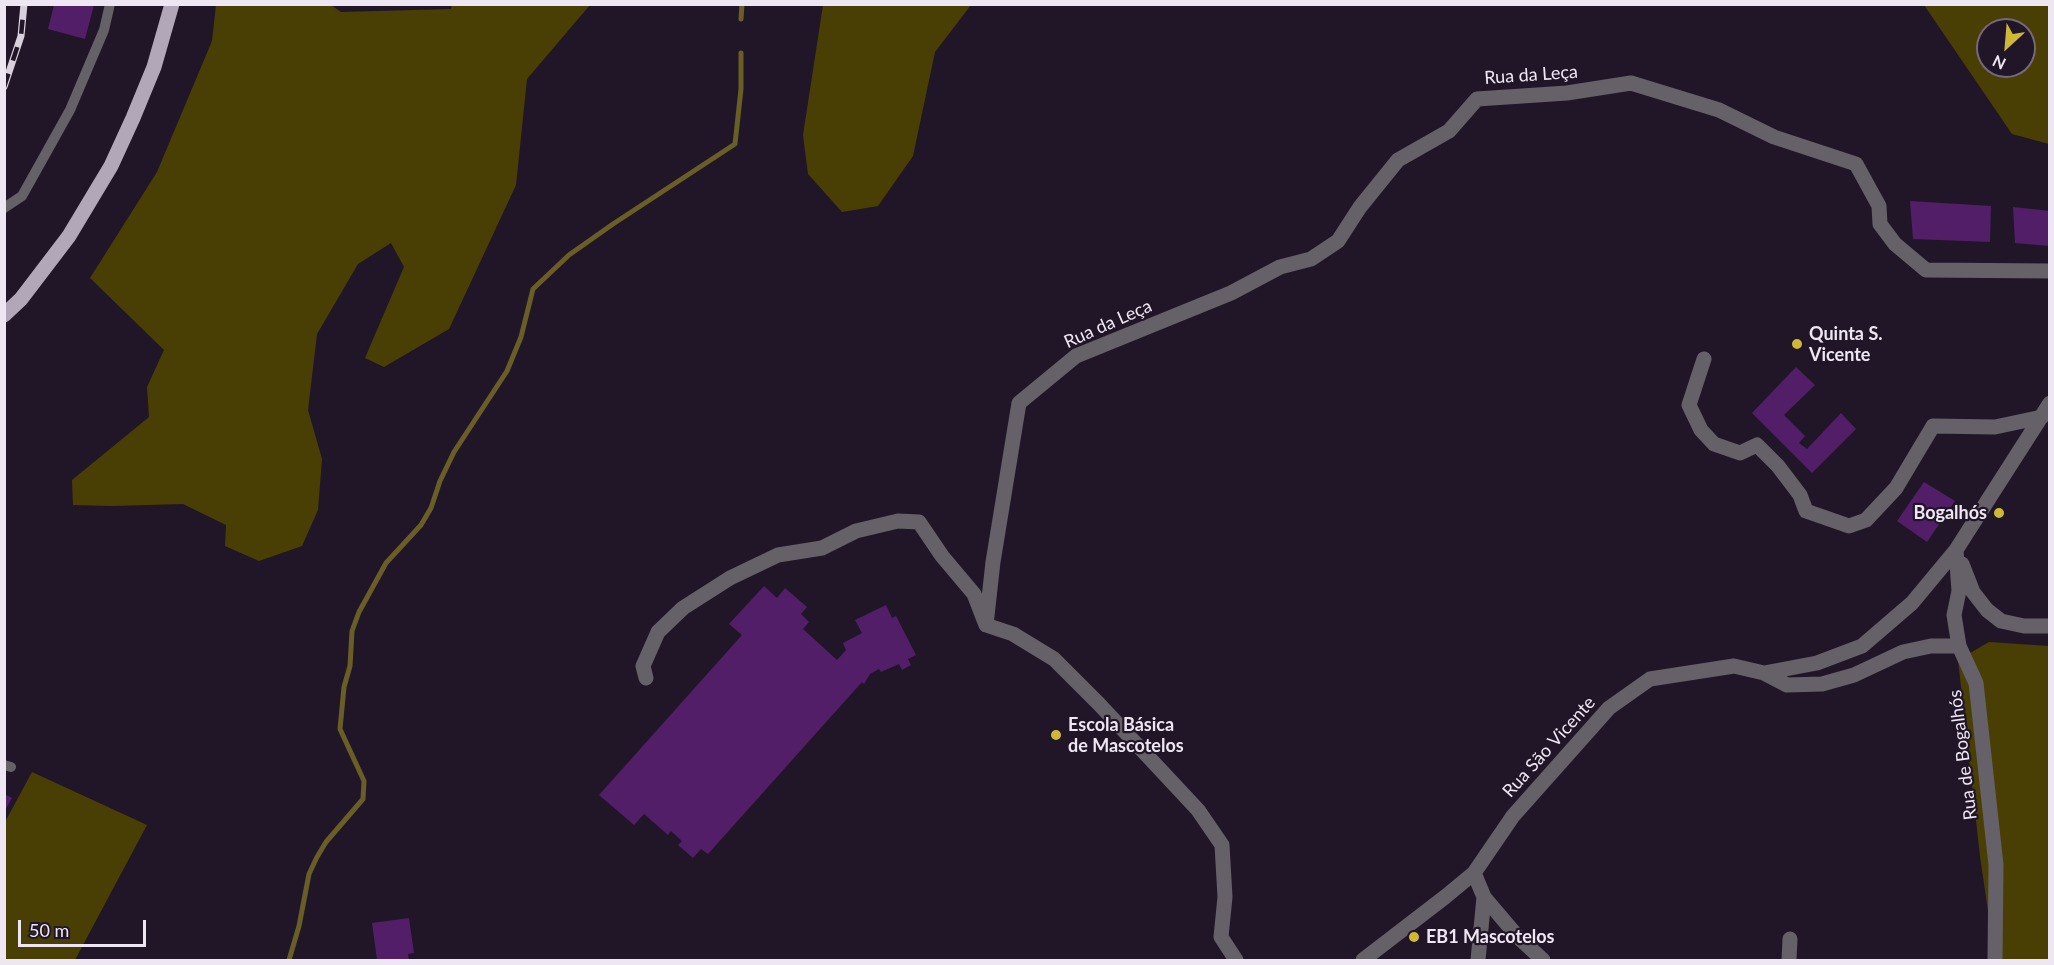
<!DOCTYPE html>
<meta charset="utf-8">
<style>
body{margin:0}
#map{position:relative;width:2054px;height:965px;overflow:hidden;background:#211627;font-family:Lato,sans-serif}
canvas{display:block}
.frame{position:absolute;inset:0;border:6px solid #eee6f2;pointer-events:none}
.north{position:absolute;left:1976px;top:18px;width:60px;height:60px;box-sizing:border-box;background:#211627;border:2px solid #736978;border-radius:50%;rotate:206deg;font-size:16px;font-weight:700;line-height:24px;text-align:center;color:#eee6f2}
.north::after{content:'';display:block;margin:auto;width:21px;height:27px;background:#d0b837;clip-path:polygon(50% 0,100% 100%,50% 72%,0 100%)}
.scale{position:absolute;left:18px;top:920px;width:128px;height:27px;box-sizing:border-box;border:3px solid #eee6f2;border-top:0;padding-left:8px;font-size:18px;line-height:21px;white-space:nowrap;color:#eee6f2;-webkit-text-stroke:4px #211627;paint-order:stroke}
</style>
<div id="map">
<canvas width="2054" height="965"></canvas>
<div class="frame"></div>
<div class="north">N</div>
<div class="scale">50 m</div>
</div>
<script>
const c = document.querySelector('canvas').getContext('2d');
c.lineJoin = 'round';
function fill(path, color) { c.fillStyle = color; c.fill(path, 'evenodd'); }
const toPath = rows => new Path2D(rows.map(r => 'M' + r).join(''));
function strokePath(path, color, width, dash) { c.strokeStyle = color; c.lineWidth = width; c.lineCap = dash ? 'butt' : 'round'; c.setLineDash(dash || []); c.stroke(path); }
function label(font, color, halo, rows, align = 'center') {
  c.font = font + ' Lato,sans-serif'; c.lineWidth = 4.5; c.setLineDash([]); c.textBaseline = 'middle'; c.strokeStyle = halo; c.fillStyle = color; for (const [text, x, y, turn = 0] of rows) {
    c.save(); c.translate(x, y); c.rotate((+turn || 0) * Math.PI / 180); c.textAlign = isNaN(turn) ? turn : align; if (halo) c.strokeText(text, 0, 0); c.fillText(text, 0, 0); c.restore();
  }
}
fill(toPath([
 [452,4,590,5,527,79,516,185,449,329,384,367,365,358,404,267,391,243,358,264,317,334,308,410,322,459,318,510,302,546,259,561,225,546,226,525,183,504,111,506,73,505,72,480,149,417,147,387,164,350,90,278,157,172,212,41,216,5,331,5,341,12,451,9],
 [823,5,971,5,935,52,913,156,878,206,842,212,808,174,803,135],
 [1924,5,2049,5,2049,144,2012,134],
 [1988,30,2024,30,2024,66,1988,66],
 [1989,642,2049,646,2049,960,1995,960,1980,856,1958,660],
 [32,772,147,825,75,960,5,960,5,822]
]), '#493f05');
strokePath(toPath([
 [741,19,742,4],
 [289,960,299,926,309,874,317,857,326,842,363,799,364,781,340,729,344,687,350,666,352,631,359,612,386,563,421,525,431,508,440,481,454,452,507,371,521,337,533,289,569,255,613,224,735,144,741,89,741,53]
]), '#695e26', 5);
fill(toPath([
 [54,5,94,5,85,39,48,29],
 [1910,201,1991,206,1990,242,1913,239],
 [2013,207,2050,211,2050,246,2015,243],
 [1796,367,1815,385,1784,415,1805,436,1799,443,1807,449,1841,413,1856,429,1812,473,1752,413],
 [1924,482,1955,501,1927,542,1897,521],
 [764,586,777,598,785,588,807,607,801,614,809,622,803,629,837,660,846,650,843,643,862,633,855,620,886,605,892,618,896,616,916,655,908,659,911,665,902,670,899,664,881,672,879,669,870,674,864,684,862,682,708,854,701,849,693,858,678,845,682,841,671,831,668,835,644,814,634,825,599,795,742,635,729,624],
 [4,794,12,798,4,812],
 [409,918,414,953,408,954,409,960,377,960,372,923]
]), '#521e67');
strokePath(toPath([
 [4,208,22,196,70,110,104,30,110,4],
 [4,765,11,767]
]), '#666069', 10);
strokePath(toPath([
 [1704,359,1689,405,1701,430,1714,444,1740,453,1757,445,1778,466,1800,495,1806,511,1849,526,1866,520,1896,488,1933,426,1995,427,2042,417],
 [1956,550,1959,591,1954,615,1959,646,1976,683,1996,865,1995,960],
 [1962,564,1973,592,1987,610,2001,621,2024,626,2050,626],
 [986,625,993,562,1019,403,1076,356,1231,293,1280,267,1311,259,1338,241,1360,207,1398,160,1449,131,1477,99,1567,93,1631,83,1719,110,1774,137,1856,164,1879,206,1880,224,1895,244,1926,270,2050,271],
 [1764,673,1787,685,1822,684,1854,675,1903,652,1931,646,1959,646],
 [646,678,643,666,658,632,683,608,730,578,778,555,822,548,856,531,898,521,919,522,942,556,974,594,986,625,1013,634,1054,659,1099,704,1198,810,1222,845,1225,897,1221,937,1236,960],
 [1474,873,1484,897,1518,937,1543,960],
 [1363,960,1445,897,1474,873,1513,816,1609,708,1650,679,1734,666,1764,673,1817,663,1862,646,1912,603,1956,550,2050,403],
 [1478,960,1484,897],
 [1789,960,1790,939]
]), '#666069', 15);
strokePath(toPath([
 [4,315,21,299,69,236,111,166,133,118,154,67,172,4]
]), '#b2a6b9', 15);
const rail = toPath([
 [4,87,21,36,24,4]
]);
strokePath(rail, '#d9d0dd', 7);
strokePath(rail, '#211627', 4.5, [14]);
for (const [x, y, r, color] of [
 [1797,344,6,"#d0b837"],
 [1999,513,6,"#d0b837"],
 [1056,735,6,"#d0b837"],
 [1414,937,6,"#d0b837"]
]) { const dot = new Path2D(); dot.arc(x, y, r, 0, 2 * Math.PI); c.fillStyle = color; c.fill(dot); strokePath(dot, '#211627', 2); }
label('18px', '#eee6f2', '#211627', [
 ["Rua da Leça",1531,75,-4],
 ["Rua da Leça",1108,324,-24],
 ["Rua São Vicente",1549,747,-48],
 ["Rua de Bogalhós",1963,755,-97]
]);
label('bold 18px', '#eee6f2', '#211627', [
 ["Quinta S.",1809,334],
 ["Vicente",1809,355],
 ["Bogalhós",1987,513,"right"],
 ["Escola Básica",1068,725],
 ["de Mascotelos",1068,746],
 ["EB1 Mascotelos",1426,937]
], 'left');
</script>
